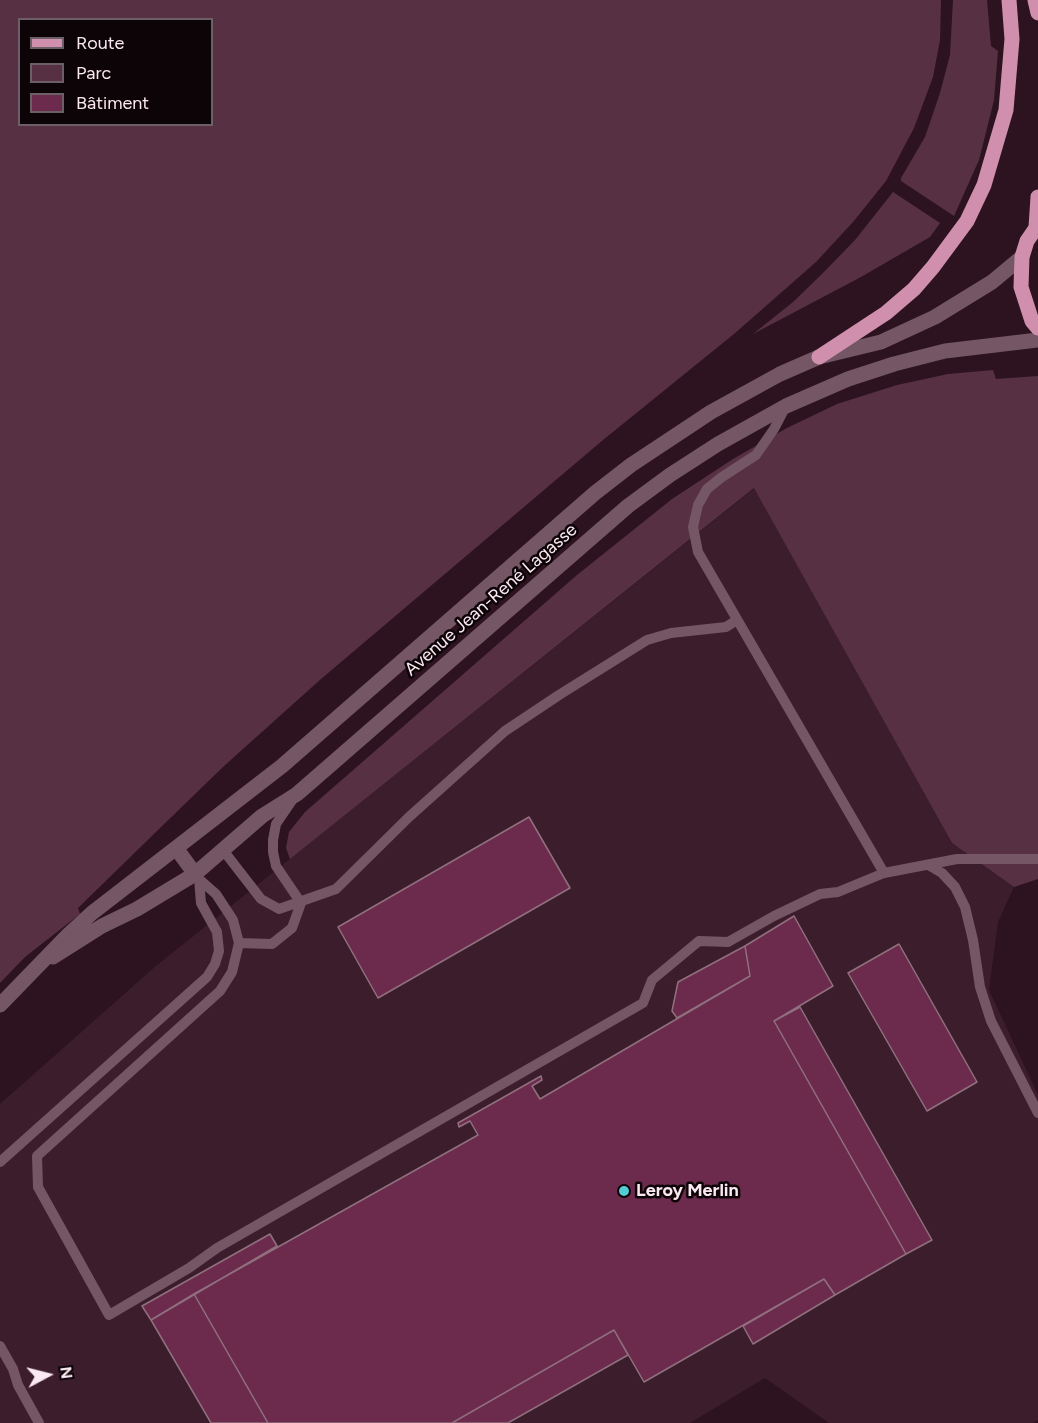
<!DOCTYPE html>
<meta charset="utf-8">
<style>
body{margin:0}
#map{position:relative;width:1038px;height:1423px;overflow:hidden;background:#2c131f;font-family:Figtree,sans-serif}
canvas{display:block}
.legend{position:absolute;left:18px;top:18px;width:195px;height:108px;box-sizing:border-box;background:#0d0408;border:2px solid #6c5f65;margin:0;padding:8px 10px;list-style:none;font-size:18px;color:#fbe8f0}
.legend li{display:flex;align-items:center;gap:12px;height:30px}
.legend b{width:30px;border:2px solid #6c5f65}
.north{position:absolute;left:18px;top:1345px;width:60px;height:60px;-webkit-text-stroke:4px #0d0408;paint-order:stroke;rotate:83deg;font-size:16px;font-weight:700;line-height:24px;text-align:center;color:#fbe8f0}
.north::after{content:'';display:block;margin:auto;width:21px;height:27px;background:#fbe8f0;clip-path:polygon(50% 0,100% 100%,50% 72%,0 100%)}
</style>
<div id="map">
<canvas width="1038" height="1423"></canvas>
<ul class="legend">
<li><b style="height:8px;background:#cf8fad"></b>Route</li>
<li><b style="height:16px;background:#573143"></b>Parc</li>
<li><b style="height:16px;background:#6c2b4d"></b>Bâtiment</li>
</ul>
<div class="north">N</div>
</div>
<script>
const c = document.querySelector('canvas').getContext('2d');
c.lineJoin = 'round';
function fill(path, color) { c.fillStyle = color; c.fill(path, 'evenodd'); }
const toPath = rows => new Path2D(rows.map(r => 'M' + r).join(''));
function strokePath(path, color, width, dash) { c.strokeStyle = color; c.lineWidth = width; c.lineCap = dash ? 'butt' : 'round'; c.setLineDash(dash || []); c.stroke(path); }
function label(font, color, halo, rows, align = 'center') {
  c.font = font + ' Figtree,sans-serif'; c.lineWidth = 5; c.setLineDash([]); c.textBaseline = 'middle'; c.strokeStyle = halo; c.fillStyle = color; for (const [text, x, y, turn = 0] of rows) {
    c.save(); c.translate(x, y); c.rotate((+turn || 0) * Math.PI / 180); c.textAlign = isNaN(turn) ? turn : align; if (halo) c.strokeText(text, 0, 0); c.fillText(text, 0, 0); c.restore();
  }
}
fill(toPath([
 [755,488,952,843,1014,887,998,922,989,990,1038,1095,1038,1420,1033,1423,829,1423,765,1378,690,1423,0,1423,0,1104,157,965]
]), '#3c1d2c');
fill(toPath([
 [0,0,941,0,940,40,933,77,914,128,886,181,853,222,816,262,734,334,603,440,321,679,224,766,158,830,78,908,80,914,25,957,0,983],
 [20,20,212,20,212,124,20,124],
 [953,0,987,0,991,46,998,51,994,100,979,160,954,216,901,181,901,178,925,137,940,93,950,55],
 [893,192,940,223,930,237,861,277,753,334,793,302,822,274,855,240],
 [993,370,996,379,1038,376,1038,879,1014,887,952,843,754,488,290,859,286,848,289,832,305,812,577,575,672,499,733,459,787,428,837,404,897,385,948,374]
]), '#573143');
const building = toPath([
 [529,817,570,888,378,998,338,927,529,817],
 [794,916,833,986,774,1021,906,1254,835,1295,824,1279,644,1382,614,1330,452,1423,268,1423,194,1294,478,1135,470,1121,459,1127,458,1123,541,1076,542,1080,532,1086,540,1099,750,976,745,946,794,916],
 [899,944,977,1082,927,1111,848,973,899,944],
 [745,946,750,976,677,1018,672,1011,678,982,745,946],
 [800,1007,932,1240,906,1254,774,1021,800,1007],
 [270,1234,277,1246,151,1320,142,1306,270,1234],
 [824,1279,835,1295,753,1344,743,1326,824,1279],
 [194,1294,268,1423,211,1423,151,1320,194,1294],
 [614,1330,628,1355,508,1423,452,1423,614,1330]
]);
fill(building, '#6c2b4d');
strokePath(building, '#90707e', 1.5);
strokePath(toPath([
 [786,406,774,429,756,455,722,477,707,489,698,505,693,527,698,552,884,873],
 [293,799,276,824,273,840,273,852,276,866,301,903],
 [223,850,261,899,279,909,336,889,409,817,505,731,559,695,647,640,671,633,726,627,737,620],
 [930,866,942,873,955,887,965,907,973,940,980,987,991,1021,1038,1113],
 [200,880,216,894,233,920,239,943,232,972,220,991,37,1156,38,1187,109,1315,189,1268,217,1248,643,1003,652,980,699,941,728,942,774,916,820,894,838,892,884,873,957,859,1038,859],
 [239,943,272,944,292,928,301,903],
 [0,1162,207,977,215,964,219,951,217,932,201,903,199,879],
 [0,1346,13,1369,18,1385,39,1423]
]), '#755664', 10);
strokePath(toPath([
 [176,848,195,874],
 [53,957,102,926,137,909,195,874,262,816,297,794,628,506,670,475,718,444,786,406,848,379,894,364,945,351,1038,340],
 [0,1005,68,935,92,913,282,766,595,493,631,465,711,412,780,374,819,357,881,342,935,317,992,282,1022,257]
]), '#755664', 15);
strokePath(toPath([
 [1035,0,1038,13],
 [1038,225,1027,241,1022,257,1021,287,1032,321,1038,328],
 [1036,227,1038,197],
 [819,357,886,313,914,289,933,267,967,221,984,185,1006,110,1012,39,1009,0]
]), '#cf8fad', 15);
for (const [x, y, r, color] of [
 [624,1191,6,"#51ccd3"]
]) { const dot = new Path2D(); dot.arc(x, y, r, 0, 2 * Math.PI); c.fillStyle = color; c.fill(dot); strokePath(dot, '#0d0408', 2); }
label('18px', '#fbe8f0', '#0d0408', [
 ["Avenue Jean-René Lagasse",491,600,-41]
]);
label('bold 18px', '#fbe8f0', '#0d0408', [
 ["Leroy Merlin",636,1191]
], 'left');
</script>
